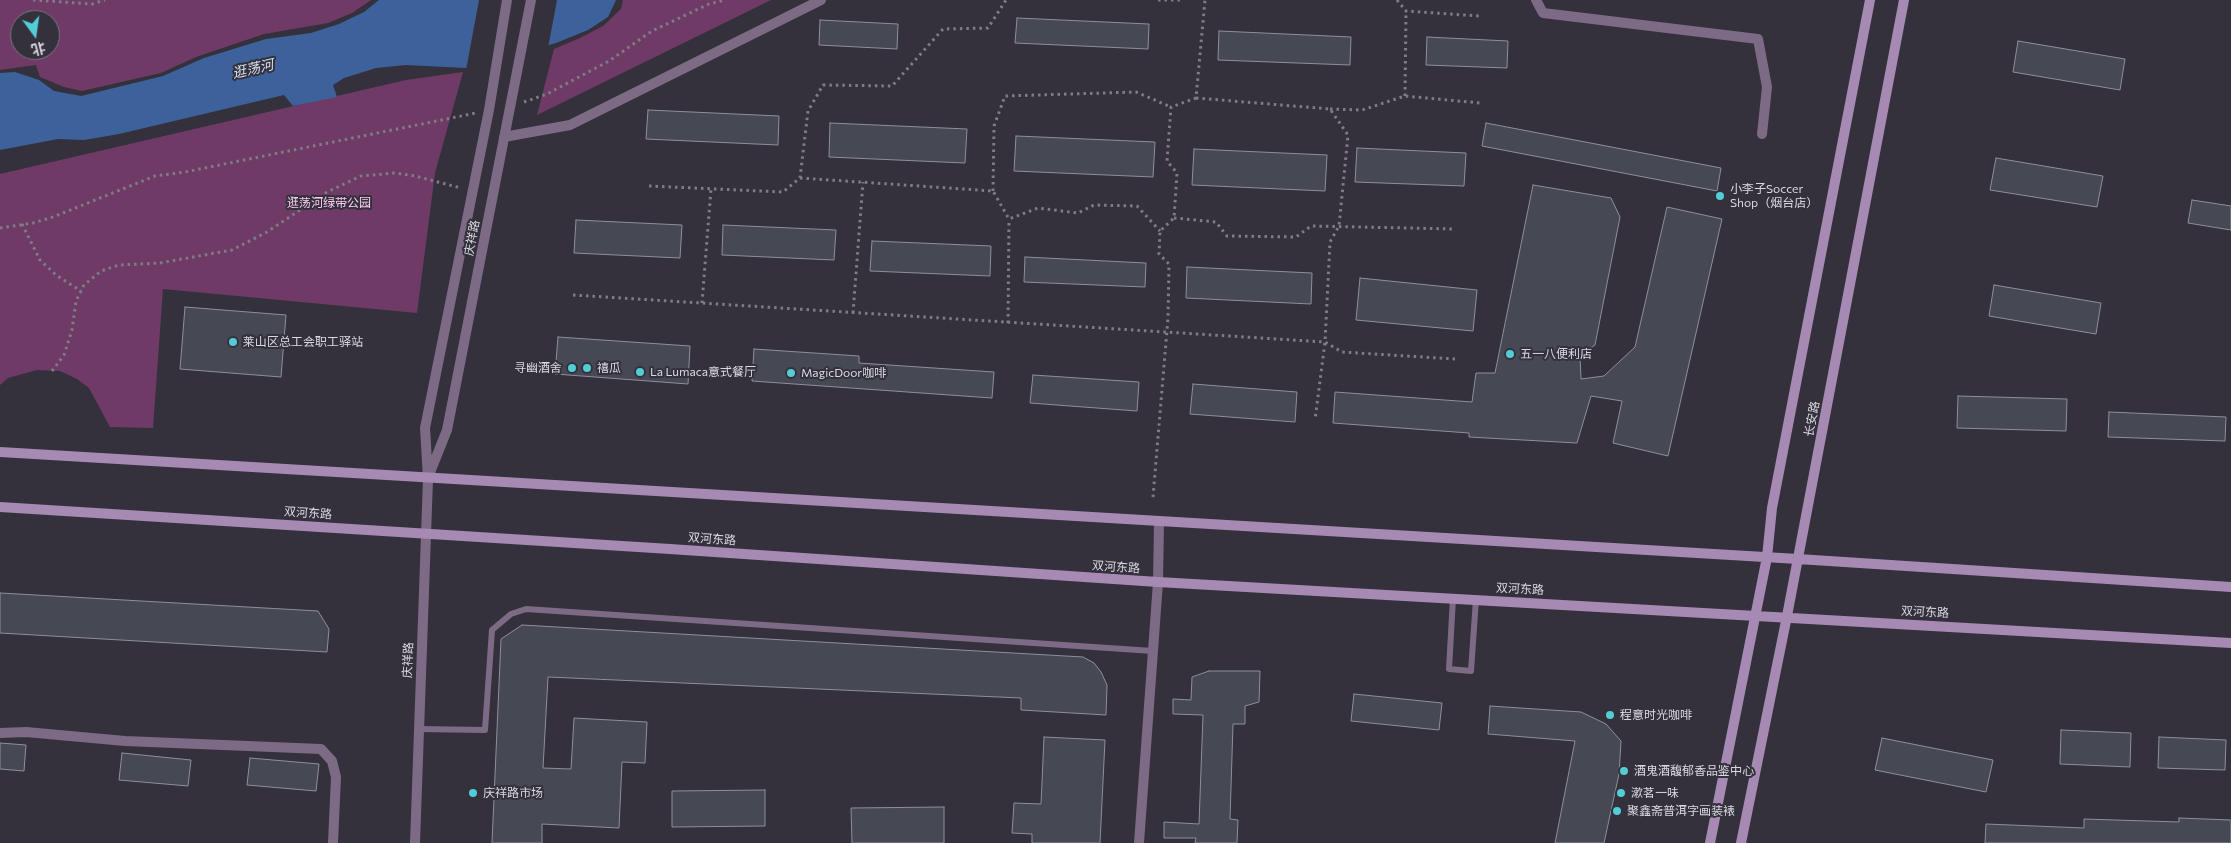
<!DOCTYPE html>
<meta charset="utf-8">
<style>
body{margin:0}
#map{position:relative;width:2231px;height:843px;overflow:hidden;background:#34313c;font-family:Commissioner,"Noto Sans SC",sans-serif}
canvas{display:block}
.north{position:absolute;left:10px;top:10px;width:50px;height:50px;box-sizing:border-box;background:#34313c;border:1px solid #76747e;border-radius:50%;rotate:166deg;font-size:14px;font-weight:700;line-height:20px;text-align:center;color:#dad9e0}
.north::after{content:'';display:block;margin:auto;width:18px;height:22px;background:#52ccd5;clip-path:polygon(50% 0,100% 100%,50% 72%,0 100%)}
</style>
<div id="map">
<canvas width="2231" height="843"></canvas>
<div class="north">北</div>
</div>
<script>
const c = document.querySelector('canvas').getContext('2d');
c.lineJoin = 'round';
function fill(path, color) { c.fillStyle = color; c.fill(path, 'evenodd'); }
const toPath = rows => new Path2D(rows.map(r => 'M' + r).join(''));
function strokePath(path, color, width, dash) { c.strokeStyle = color; c.lineWidth = width; c.lineCap = dash ? 'butt' : 'round'; c.setLineDash(dash || []); c.stroke(path); }
function label(font, color, halo, rows, align = 'center') {
  c.font = font + ' Commissioner,"Noto Sans SC",sans-serif'; c.lineWidth = 4; c.setLineDash([]); c.textBaseline = 'middle'; c.strokeStyle = halo; c.fillStyle = color; for (const [text, x, y, turn = 0] of rows) {
    c.save(); c.translate(x, y); c.rotate((+turn || 0) * Math.PI / 180); c.textAlign = isNaN(turn) ? turn : align; if (halo) c.strokeText(text, 0, 0); c.fillText(text, 0, 0); c.restore();
  }
}
fill(toPath([
 [0,0,371,0,352,13,328,23,264,34,196,57,161,73,82,91,64,87,40,77,36,65,0,70],
 [20,20,50,20,50,50,20,50],
 [623,0,771,0,537,115,554,49,580,38,603,26,621,9],
 [463,72,435,173,417,313,163,289,153,428,110,427,89,388,77,379,60,371,37,370,8,378,0,385,0,174,406,80]
]), '#6f3b66');
fill(toPath([
 [379,0,616,0,608,17,588,30,556,43,466,68,406,65,376,68,344,78,333,85,337,97,293,106,284,95,119,134,84,140,58,139,0,150,0,73,15,72,39,80,54,91,81,96,163,76,204,58,266,39,311,33,339,24,364,12]
]), '#3d629b');
fill(toPath([
 [479,0,557,0,548,48,466,70]
]), '#34313c');
const building = toPath([
 [1017,18,1149,24,1148,49,1015,43,1017,18],
 [820,20,898,24,897,49,819,45,820,20],
 [1219,31,1351,37,1350,65,1218,60,1219,31],
 [1427,37,1508,41,1507,68,1426,65,1427,37],
 [2018,41,2125,59,2120,90,2013,72,2018,41],
 [648,110,779,116,778,145,646,139,648,110],
 [830,123,967,129,965,163,829,157,830,123],
 [1486,123,1721,168,1717,191,1482,146,1486,123],
 [1016,136,1155,142,1153,177,1014,171,1016,136],
 [1357,148,1466,153,1464,186,1355,182,1357,148],
 [1194,149,1327,155,1325,191,1192,185,1194,149],
 [1996,158,2103,176,2097,207,1990,190,1996,158],
 [1533,185,1611,198,1620,217,1595,345,1580,355,1581,379,1604,376,1635,347,1667,207,1722,219,1668,456,1613,443,1622,401,1591,396,1577,443,1469,437,1469,433,1333,423,1335,392,1472,402,1476,373,1495,373,1533,185],
 [2192,200,2231,206,2231,230,2188,223,2192,200],
 [576,220,682,225,680,258,574,253,576,220],
 [723,225,836,230,834,260,722,255,723,225],
 [872,241,991,246,990,276,870,271,872,241],
 [1025,257,1146,263,1145,287,1024,282,1025,257],
 [1187,267,1312,273,1311,304,1186,298,1187,267],
 [1360,278,1477,290,1473,331,1356,320,1360,278],
 [1994,285,2101,303,2096,334,1989,316,1994,285],
 [185,307,286,315,281,377,180,369,185,307],
 [558,337,690,346,688,384,555,374,558,337],
 [754,349,859,356,859,363,994,372,992,398,752,381,754,349],
 [1033,375,1139,382,1137,411,1030,403,1033,375],
 [1193,384,1297,392,1295,422,1190,414,1193,384],
 [1958,396,2067,399,2066,431,1957,428,1958,396],
 [2109,412,2226,417,2225,441,2108,437,2109,412],
 [0,593,318,611,329,629,327,652,0,633,0,593],
 [522,625,1083,657,1094,663,1101,672,1107,685,1106,715,1021,710,1021,698,548,677,543,768,571,769,574,718,647,722,645,763,622,762,619,828,542,824,542,843,492,843,501,639,522,625],
 [1209,671,1260,671,1259,702,1245,706,1245,724,1233,724,1230,819,1238,820,1237,843,1195,843,1196,838,1164,838,1164,822,1199,824,1203,715,1173,714,1173,699,1191,700,1192,677,1209,671],
 [1354,694,1442,703,1439,730,1351,721,1354,694],
 [1490,706,1581,712,1606,724,1621,741,1619,774,1604,843,1555,843,1575,741,1488,734,1490,706],
 [2061,730,2131,733,2130,767,2060,764,2061,730],
 [1044,737,1105,740,1100,843,1032,843,1032,834,1012,833,1014,803,1041,804,1044,737],
 [2159,737,2226,740,2225,770,2158,768,2159,737],
 [1882,738,1993,760,1986,792,1875,770,1882,738],
 [0,743,26,745,24,771,0,769,0,743],
 [122,753,191,760,188,786,119,780,122,753],
 [250,758,319,764,316,791,247,785,250,758],
 [765,790,765,826,672,827,672,791,765,790],
 [944,807,944,843,852,843,851,808,944,807],
 [2179,818,2231,820,2231,843,1985,843,1986,824,2084,828,2084,819,2179,822,2179,818]
]);
fill(building, '#464853');
strokePath(building, '#8d8f9b', 1);
strokePath(toPath([
 [33,0,92,4,105,0],
 [1158,0,1180,0],
 [1397,0,1406,11,1479,16],
 [1405,96,1406,11],
 [1196,98,1330,109,1348,135,1339,226,1330,242,1325,342,1315,420],
 [524,102,547,94,609,61,652,31,709,4,725,0],
 [1330,109,1362,110,1405,96,1480,103],
 [800,178,993,191,1009,219,1038,208,1078,213,1094,205,1137,206,1160,231],
 [649,186,783,192,800,178,808,111,823,85,892,86,943,29,988,28,1006,0],
 [993,191,994,126,1005,96,1136,92,1171,107],
 [1174,218,1216,222,1227,236,1296,237,1311,226,1455,229],
 [22,224,40,260,56,275,81,291],
 [0,228,33,223,53,217,155,176,185,172,476,113],
 [573,295,1325,342,1342,352,1455,359],
 [702,303,711,189],
 [853,313,863,182],
 [1008,323,1009,219],
 [52,371,64,355,72,330,76,301,84,285,101,271,119,265,160,263,232,250,267,232,327,192,361,176,395,173,415,176,461,188],
 [1153,497,1168,318,1169,264,1159,254,1160,231,1174,218,1177,173,1167,161,1171,107,1196,98,1205,0]
]), '#7e7c85', 3, [2.5, 4]);
strokePath(toPath([
 [1453,598,1449,669,1471,671,1476,599],
 [418,729,485,730,492,630,511,614,526,609,1153,651]
]), '#7d6b86', 6);
strokePath(toPath([
 [1536,0,1543,13,1758,39,1767,87,1762,134],
 [504,137,570,125,821,0],
 [429,475,447,430,531,0],
 [0,733,26,732,125,741,321,749,332,761,336,777,333,843],
 [415,843,428,479,425,428,489,110,507,0],
 [1139,843,1158,582,1159,522]
]), '#7d6b86', 10);
strokePath(toPath([
 [0,452,1798,559,2231,587],
 [0,507,670,549,1158,582,2231,643],
 [1710,843,1767,557,1772,508,1870,0],
 [1741,843,1787,616,1904,0]
]), '#a68ab4', 10);
for (const [x, y, r, color] of [
 [1720,196,5,"#52ccd5"],
 [233,342,5,"#52ccd5"],
 [1510,354,5,"#52ccd5"],
 [572,368,5,"#52ccd5"],
 [587,368,5,"#52ccd5"],
 [640,372,5,"#52ccd5"],
 [791,373,5,"#52ccd5"],
 [1610,715,5,"#52ccd5"],
 [1624,771,5,"#52ccd5"],
 [473,793,5,"#52ccd5"],
 [1621,793,5,"#52ccd5"],
 [1617,811,5,"#52ccd5"]
]) { const dot = new Path2D(); dot.arc(x, y, r, 0, 2 * Math.PI); c.fillStyle = color; c.fill(dot); strokePath(dot, '#34313c', 2); }
label('12px', '#dad9e0', '#34313c', [
 ["小李子Soccer",1730,189],
 ["Shop（烟台店）",1730,203],
 ["莱山区总工会职工驿站",243,342],
 ["五一八便利店",1520,354],
 ["寻幽酒舍",562,368,"right"],
 ["禧瓜",597,368],
 ["La Lumaca意式餐厅",650,372],
 ["MagicDoor咖啡",801,373],
 ["程意时光咖啡",1620,715],
 ["酒鬼酒馥郁香品鉴中心",1634,771],
 ["庆祥路市场",483,793],
 ["漱茗一味",1631,793],
 ["聚鑫斋普洱字画装裱",1627,811]
], 'left');
label('12px', '#fdcaf3', '#34313c', [
 ["逛荡河绿带公园",329,203]
]);
label('12px', '#dad9e0', '#34313c', [
 ["庆祥路",472,238,-79],
 ["长安路",1812,419,-79],
 ["双河东路",308,513,4],
 ["双河东路",712,539,4],
 ["双河东路",1116,567,4],
 ["双河东路",1520,589,3],
 ["双河东路",1925,612,3],
 ["庆祥路",408,660,-88]
]);
label('italic 14px', '#d4e0f1', '#34313c', [
 ["逛荡河",253,69,-13]
]);
</script>
